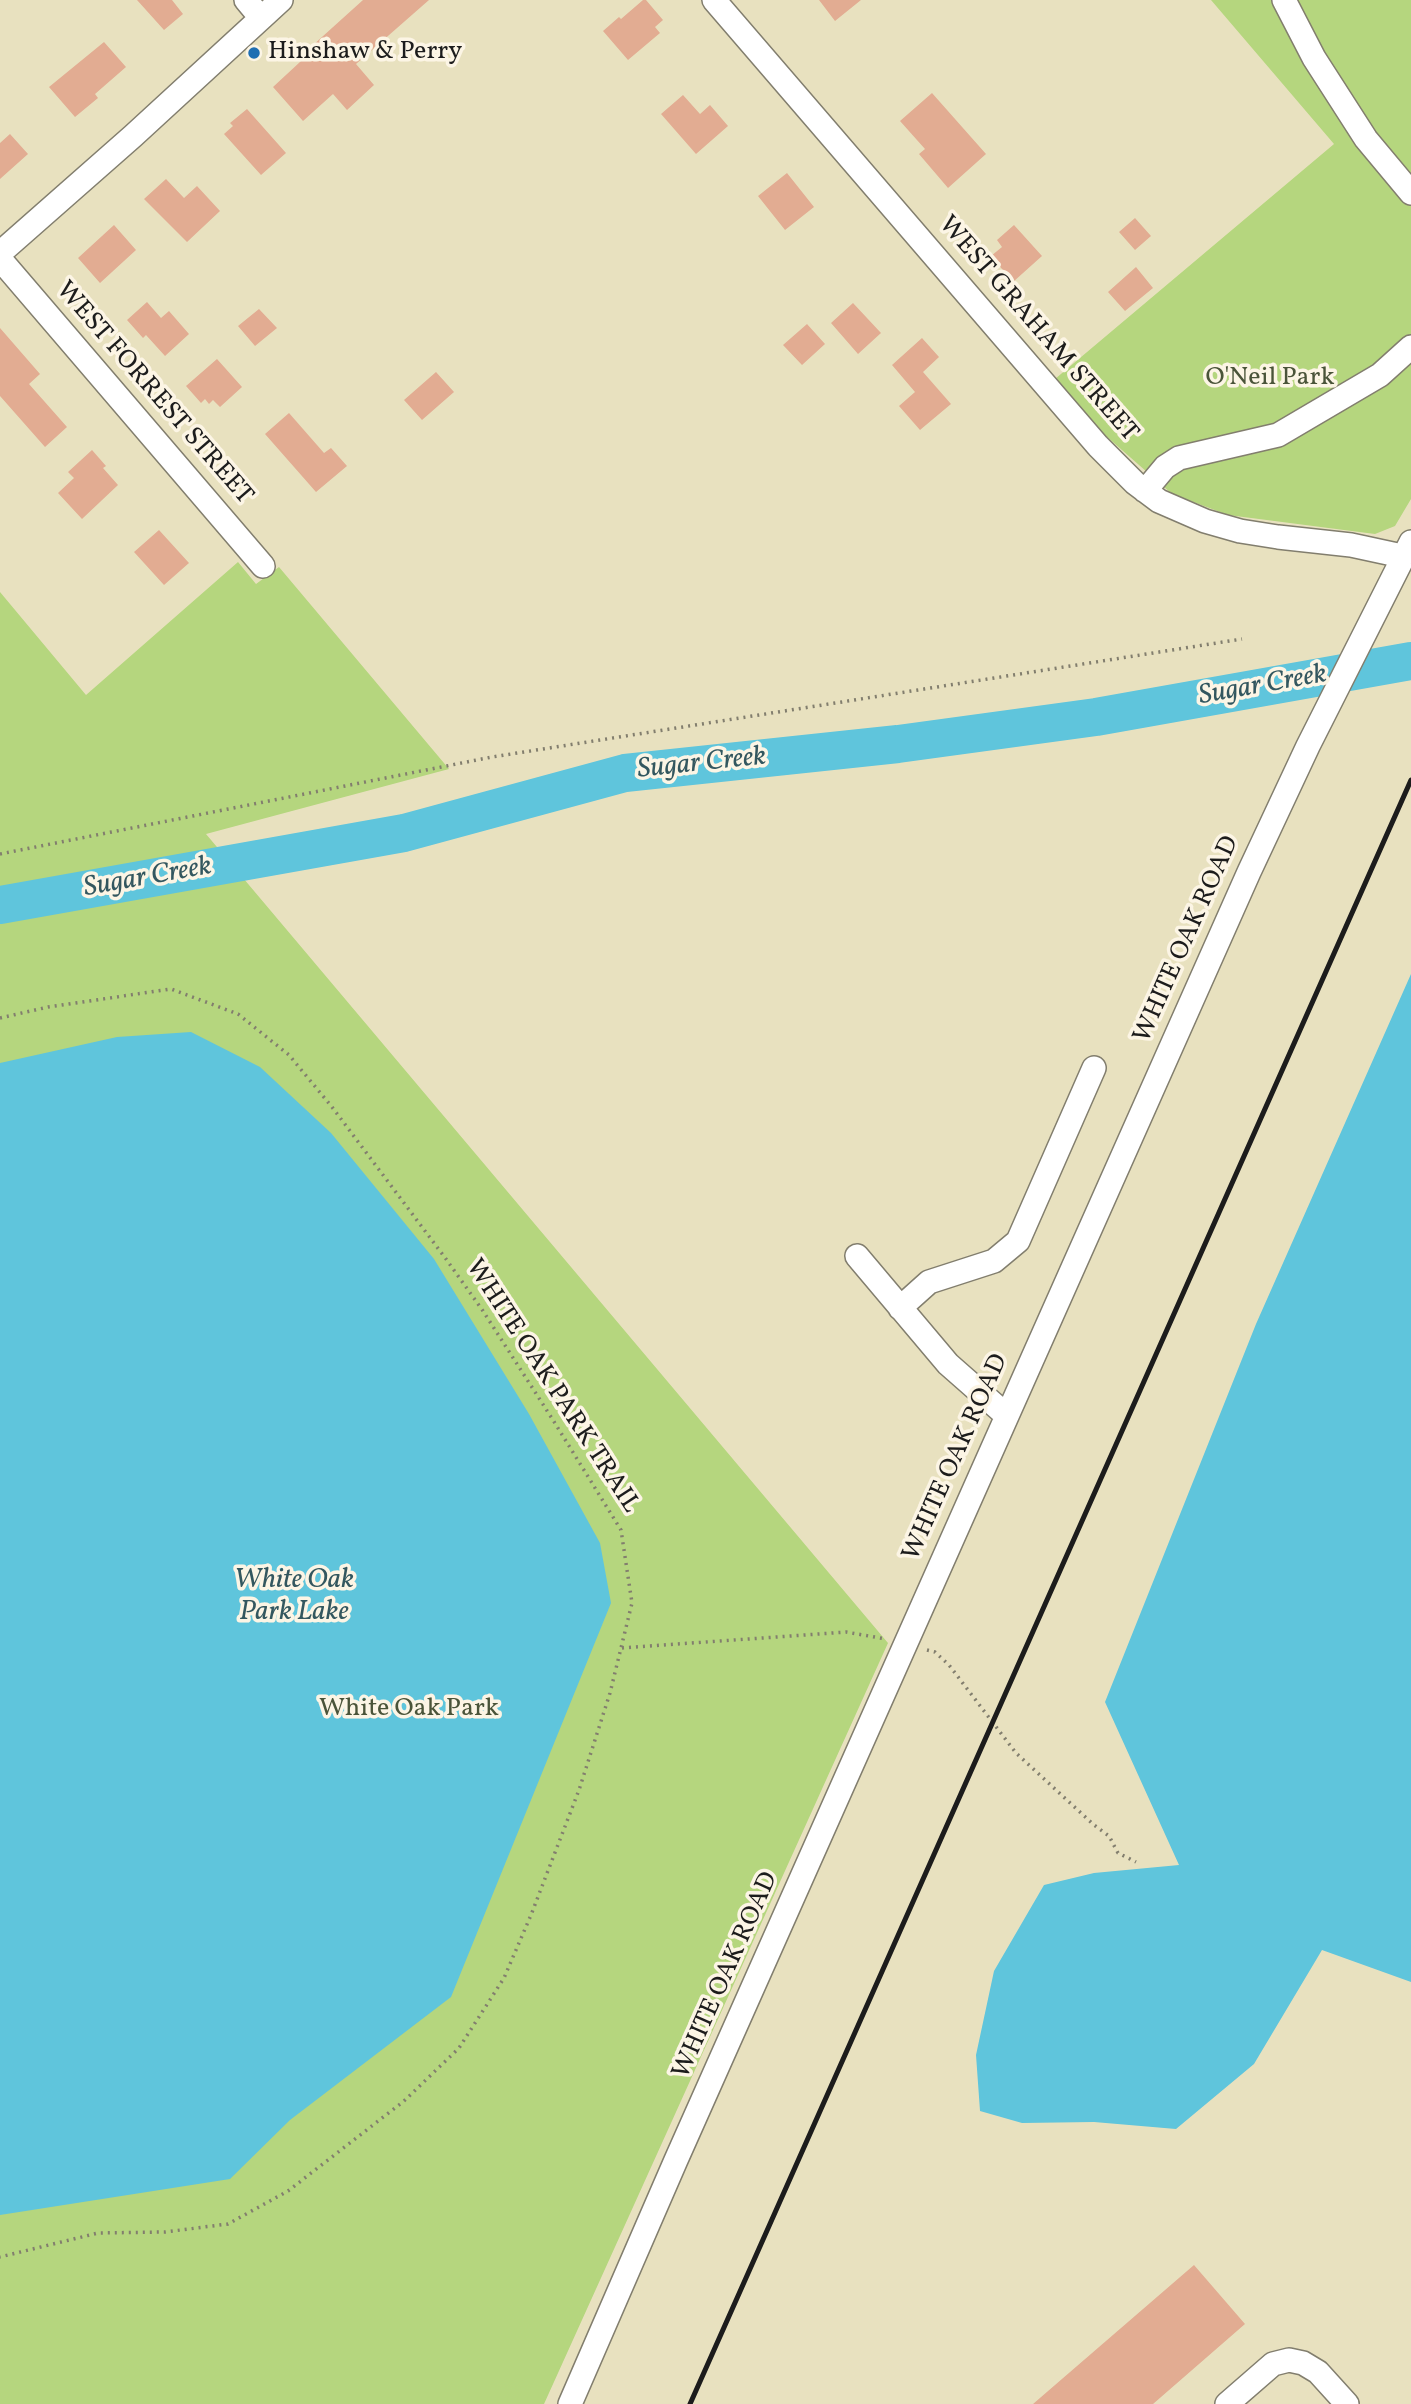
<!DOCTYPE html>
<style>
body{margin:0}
canvas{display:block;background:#e8e1bf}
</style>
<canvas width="1411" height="2404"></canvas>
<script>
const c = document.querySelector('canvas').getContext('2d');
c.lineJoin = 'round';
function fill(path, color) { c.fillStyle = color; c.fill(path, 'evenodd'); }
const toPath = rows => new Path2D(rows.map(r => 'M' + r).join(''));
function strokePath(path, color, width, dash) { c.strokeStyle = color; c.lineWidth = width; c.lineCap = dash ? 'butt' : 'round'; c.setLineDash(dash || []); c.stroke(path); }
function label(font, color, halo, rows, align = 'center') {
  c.font = font + ' Vollkorn,serif'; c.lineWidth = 7; c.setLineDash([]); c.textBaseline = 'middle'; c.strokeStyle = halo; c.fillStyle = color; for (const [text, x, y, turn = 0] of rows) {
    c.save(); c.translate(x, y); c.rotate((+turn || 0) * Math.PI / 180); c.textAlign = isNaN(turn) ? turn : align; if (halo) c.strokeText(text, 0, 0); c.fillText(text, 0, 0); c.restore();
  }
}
fill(toPath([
 [1211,0,1411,0,1411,499,1395,526,1375,534,1228,515,1172,494,1106,436,1055,379,1334,144],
 [238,562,256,584,279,567,449,769,206,834,888,1643,544,2404,0,2404,0,592,86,695]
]), '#b5d67e');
fill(toPath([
 [1411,974,1411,1982,1322,1950,1254,2064,1176,2129,1094,2122,1022,2123,980,2111,976,2055,994,1971,1044,1885,1094,1873,1179,1865,1105,1702,1256,1324],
 [191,1032,260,1067,331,1133,434,1259,529,1414,600,1543,611,1603,451,1997,290,2120,230,2179,0,2215,0,1063,117,1037]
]), '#5fc5dc');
strokePath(toPath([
 [0,905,404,833,625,773,898,744,1096,717,1411,661]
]), '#5fc5dc', 38);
fill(toPath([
 [137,0,172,0,183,14,164,30],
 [363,0,429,0,356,64,374,85,347,110,333,94,303,121,273,87,314,49,312,46],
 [643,0,646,0,663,20,655,27,660,33,628,60,603,31,619,17,621,19],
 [819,0,861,0,835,21],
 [104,42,126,67,95,94,98,98,75,117,49,87],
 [932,93,986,154,948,188,919,154,925,149,900,121],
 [683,95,700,114,710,105,728,126,696,154,661,114],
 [247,109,286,153,261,175,224,134,233,126,230,123],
 [10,134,28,154,0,179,0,143],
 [787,173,814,207,785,230,758,196],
 [166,179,184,198,197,186,220,211,187,242,144,199],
 [1135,218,1151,236,1135,250,1119,232],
 [114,225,136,250,100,283,78,258],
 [1014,225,1042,256,1013,282,991,256,1002,247,997,240],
 [1136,267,1153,288,1125,311,1108,292],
 [147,302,161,318,169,311,189,334,165,356,146,335,143,338,127,320],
 [853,303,881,333,858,354,831,323],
 [259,309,277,328,255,346,238,326],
 [807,324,825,344,802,365,783,345],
 [0,328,40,374,29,384,67,427,45,447,0,396],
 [922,338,939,357,923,372,951,404,920,430,899,406,915,392,892,365],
 [217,359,242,387,220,407,213,400,209,404,205,399,201,403,186,386],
 [436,372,454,392,422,420,404,400],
 [289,413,324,453,331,448,347,466,316,492,265,434],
 [92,450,106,466,103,468,118,485,82,519,58,493,74,478,68,472],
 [159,530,189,563,164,585,134,552],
 [1194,2265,1245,2324,1153,2404,1033,2404]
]), '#e2ac92');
const minor = toPath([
 [246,0,261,18],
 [714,0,1098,446,1135,483,1159,501,1205,521,1240,531,1278,537,1351,545,1402,556],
 [1284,0,1314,58,1366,139,1411,193],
 [0,253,133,136,281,0],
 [0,259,263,566],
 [1145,491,1165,467,1179,458,1278,435,1380,375,1411,347],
 [857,1256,948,1364,1006,1415],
 [900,1308,929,1282,994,1261,1018,1241,1094,1068],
 [570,2404,676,2160,1249,872,1308,746,1411,542],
 [1227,2404,1273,2364,1289,2360,1303,2363,1318,2372,1347,2404]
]);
strokePath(minor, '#827e6e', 26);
strokePath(toPath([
 [0,854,492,757,1242,639],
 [0,1018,48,1007,171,989,238,1014,289,1055,332,1107,446,1259,483,1311,553,1420,621,1530,632,1603,610,1693,579,1790,531,1915,504,1978,459,2048,404,2101,288,2191,228,2224,165,2232,98,2233,0,2257],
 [622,1648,846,1632,886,1639],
 [927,1650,935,1652,949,1665,1016,1753,1094,1825,1109,1836,1118,1853,1136,1862]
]), '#827e6e', 3.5, [2, 5]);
strokePath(minor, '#fff', 23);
strokePath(toPath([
 [690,2404,1411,780]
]), '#1c1c1c', 5);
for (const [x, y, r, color] of [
 [254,53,7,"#1f6fb2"]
]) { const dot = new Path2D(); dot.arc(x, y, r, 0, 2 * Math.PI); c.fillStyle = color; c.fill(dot); strokePath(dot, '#fcf5e5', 2.5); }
label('26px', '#1c1c1c', '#fcf5e5', [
 ["Hinshaw & Perry",268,53]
], 'left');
label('26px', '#1c1c1c', '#fcf5e5', [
 ["WEST GRAHAM STREET",1037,330,49],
 ["WEST FORREST STREET",153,394,49],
 ["WHITE OAK ROAD",1188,940,-66],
 ["WHITE OAK PARK TRAIL",551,1387,57],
 ["WHITE OAK ROAD",957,1458,-66],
 ["WHITE OAK ROAD",727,1976,-66]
]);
label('26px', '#4a5439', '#fcf5e5', [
 ["O'Neil Park",1270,379],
 ["White Oak Park",409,1710]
]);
label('italic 28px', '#33575f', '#fcf5e5', [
 ["Sugar Creek",1263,687,-10],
 ["Sugar Creek",702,765,-6],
 ["Sugar Creek",148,879,-10],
 ["White Oak",294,1582],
 ["Park Lake",294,1614]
]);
</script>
